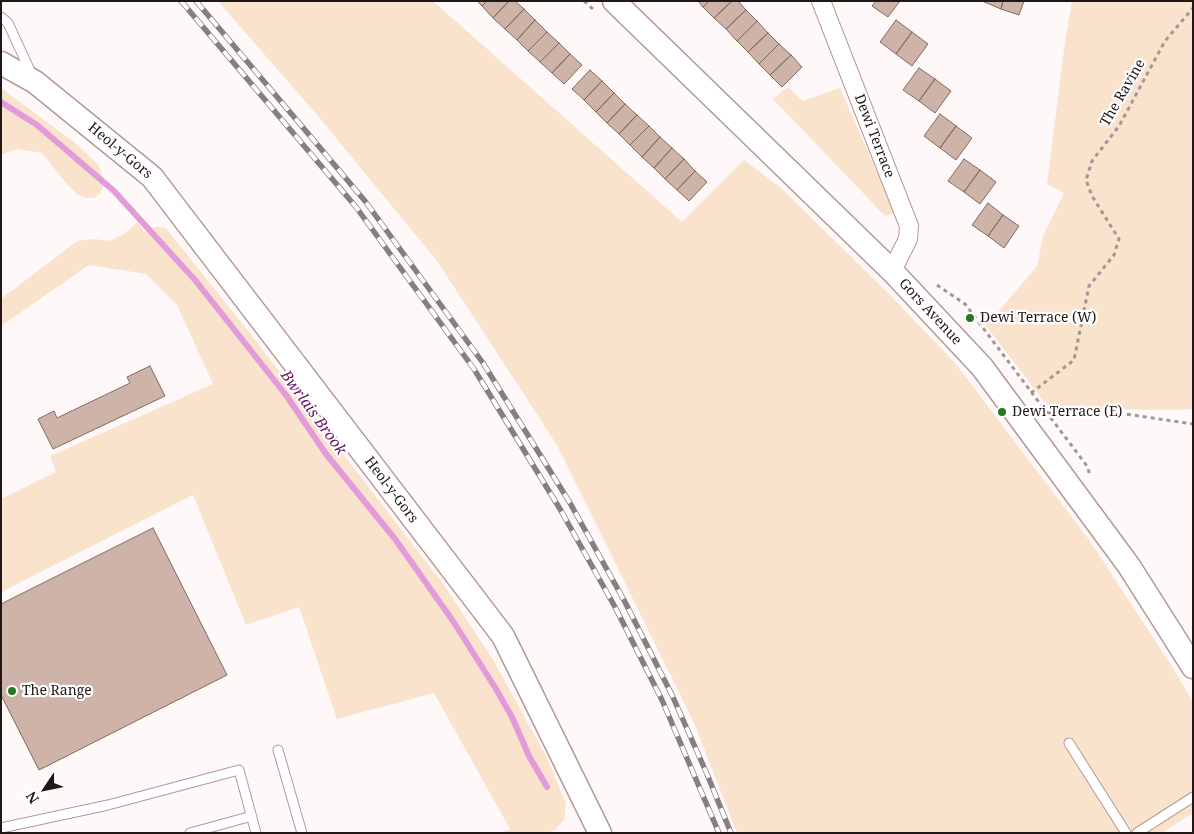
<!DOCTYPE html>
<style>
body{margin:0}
#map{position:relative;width:1194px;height:834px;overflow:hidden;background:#fff8f8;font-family:"Noto Serif",serif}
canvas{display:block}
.frame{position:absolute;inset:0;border:2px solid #221717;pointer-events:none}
.north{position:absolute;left:20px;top:764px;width:50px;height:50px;-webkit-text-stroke:4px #fff;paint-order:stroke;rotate:236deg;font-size:14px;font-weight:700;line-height:20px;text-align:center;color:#221717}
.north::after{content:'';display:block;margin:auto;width:18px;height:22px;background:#221717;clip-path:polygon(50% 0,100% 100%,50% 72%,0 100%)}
</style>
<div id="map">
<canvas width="1194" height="834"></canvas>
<div class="frame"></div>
<div class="north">N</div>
</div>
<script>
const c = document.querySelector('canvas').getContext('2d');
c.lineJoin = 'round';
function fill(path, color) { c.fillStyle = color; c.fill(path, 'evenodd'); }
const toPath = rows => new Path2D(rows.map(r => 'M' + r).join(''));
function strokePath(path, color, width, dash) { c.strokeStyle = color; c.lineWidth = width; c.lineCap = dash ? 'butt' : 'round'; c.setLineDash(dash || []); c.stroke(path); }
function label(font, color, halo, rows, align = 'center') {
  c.font = font + ' "Noto Serif",serif'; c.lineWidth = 4.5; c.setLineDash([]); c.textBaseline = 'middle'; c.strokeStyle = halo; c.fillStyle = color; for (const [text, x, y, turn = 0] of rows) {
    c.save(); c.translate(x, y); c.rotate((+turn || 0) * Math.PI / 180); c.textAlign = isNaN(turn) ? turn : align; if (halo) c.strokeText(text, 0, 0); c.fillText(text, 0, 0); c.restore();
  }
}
fill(toPath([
 [218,1,433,1,682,222,744,160,781,188,891,296,956,364,1090,541,1171,665,1193,702,1193,813,1162,833,737,833,694,723,557,445,437,261,318,116],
 [1072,1,1193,1,1193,409,1168,410,1049,408,986,326,1037,266,1043,236,1064,193,1047,184,1065,42],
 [788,87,803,101,840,88,895,213,885,216,773,99],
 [1,88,74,142,98,164,105,182,100,194,94,198,87,198,78,195,66,183,42,153,16,149,1,155],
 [138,222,144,232,150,228,157,227,165,228,169,232,245,327,444,585,495,663,546,756,566,803,564,820,555,830,546,833,498,833,510,829,434,693,337,719,299,607,246,625,193,495,1,592,1,499,56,472,50,456,213,384,177,305,146,274,89,265,1,326,1,299,77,241,95,239,109,241,124,234]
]), '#f9e3cc');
strokePath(toPath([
 [1,102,37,125,114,191,195,280,286,395,326,454,395,539,453,621,496,689,512,717,529,756,547,787]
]), '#e29ada', 6);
const building = toPath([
 [477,1,487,1,482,6,477,1],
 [487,1,509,1,493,18,482,6,487,1],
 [509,1,515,1,524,9,505,29,493,18,509,1],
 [698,1,709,1,703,7,698,1],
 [709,1,732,1,714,18,703,7,709,1],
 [732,1,738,1,746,10,726,29,714,18,732,1],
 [876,1,900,1,888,17,872,6,876,1],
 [982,1,1003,1,1001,9,982,1],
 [1003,1,1024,1,1019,15,1001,9,1003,1],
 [524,9,535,20,517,40,505,29,524,9],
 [746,10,757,21,737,41,726,29,746,10],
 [535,20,547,32,528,51,517,40,535,20],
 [896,20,912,32,896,54,880,42,896,20],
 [757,21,768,33,748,52,737,41,757,21],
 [547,32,559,43,540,62,528,51,547,32],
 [912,32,928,44,912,66,896,54,912,32],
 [768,33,779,44,759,64,748,52,768,33],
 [559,43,570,54,552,73,540,62,559,43],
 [779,44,791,55,770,75,759,64,779,44],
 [570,54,582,65,564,84,552,73,570,54],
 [791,55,802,67,782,87,770,75,791,55],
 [919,68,935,79,919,101,903,90,919,68],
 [590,70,602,81,584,100,572,89,590,70],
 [935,79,951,91,935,113,919,101,935,79],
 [602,81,614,93,596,112,584,100,602,81],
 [614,93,625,104,607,123,596,112,614,93],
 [625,104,637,115,619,134,607,123,625,104],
 [940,114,956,126,940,148,924,136,940,114],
 [637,115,649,126,630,145,619,134,637,115],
 [649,126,660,137,642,157,630,145,649,126],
 [956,126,972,138,956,160,940,148,956,126],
 [660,137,672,148,654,168,642,157,660,137],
 [672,148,684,159,665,179,654,168,672,148],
 [684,159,695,171,677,190,665,179,684,159],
 [964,159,980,170,964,192,948,181,964,159],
 [980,170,996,182,980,204,964,192,980,170],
 [695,171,707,182,689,201,677,190,695,171],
 [988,203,1003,215,988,236,972,225,988,203],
 [1003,215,1019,226,1004,248,988,236,1003,215],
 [150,366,165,396,53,449,38,419,54,411,57,418,130,383,127,377,150,366],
 [153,528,227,675,39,770,1,695,1,604,153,528]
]);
fill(building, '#cdb3a8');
strokePath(building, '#81695f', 1);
const service = toPath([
 [1,17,8,23,32,75],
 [1069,743,1126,833],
 [278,750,302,833],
 [1,828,108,805,239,770,256,833],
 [190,833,252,816],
 [1137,833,1193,797]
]);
const minor = toPath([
 [821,1,909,226,908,239,892,271]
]);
const tertiary = toPath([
 [614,1,892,271,982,367,1129,566,1193,667],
 [1,63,35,82,152,177,503,636,600,833]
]);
strokePath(service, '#b49897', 11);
strokePath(minor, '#b49897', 20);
strokePath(tertiary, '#b49897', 25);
strokePath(toPath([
 [584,1,595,11],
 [937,285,965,304,1087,466,1090,475],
 [1031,393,1074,360,1089,286,1114,255,1119,239,1092,196,1086,180,1092,161,1119,126,1165,41,1193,8],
 [1047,413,1119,413,1193,424]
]), '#a09797', 3, [4, 4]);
strokePath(service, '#fff', 9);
strokePath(minor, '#fff', 18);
strokePath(tertiary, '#fff', 22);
const rail = toPath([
 [181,1,356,207,474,369,560,509,615,607,662,700,719,833],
 [196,1,365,201,483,363,570,503,625,602,672,695,707,774,731,833]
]);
strokePath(rail, '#877e7e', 5.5);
strokePath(rail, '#fff', 4, [11]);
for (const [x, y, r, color] of [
 [970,318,5,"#267822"],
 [1002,412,5,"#267822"],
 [12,691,5,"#267822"]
]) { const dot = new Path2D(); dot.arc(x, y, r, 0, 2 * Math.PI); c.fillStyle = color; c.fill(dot); strokePath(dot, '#fff', 2); }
label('14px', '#221717', '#fff', [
 ["The Ravine",1123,93,-60],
 ["Dewi Terrace",874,136,69],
 ["Heol-y-Gors",120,151,40],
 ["Gors Avenue",930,312,47],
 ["Heol-y-Gors",391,490,53]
]);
label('14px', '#221717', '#fff', [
 ["Dewi Terrace (W)",980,318],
 ["Dewi Terrace (E)",1012,412],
 ["The Range",22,691]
], 'left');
label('italic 15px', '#650f60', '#fff', [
 ["Bwrlais Brook",313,413,54]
]);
</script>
